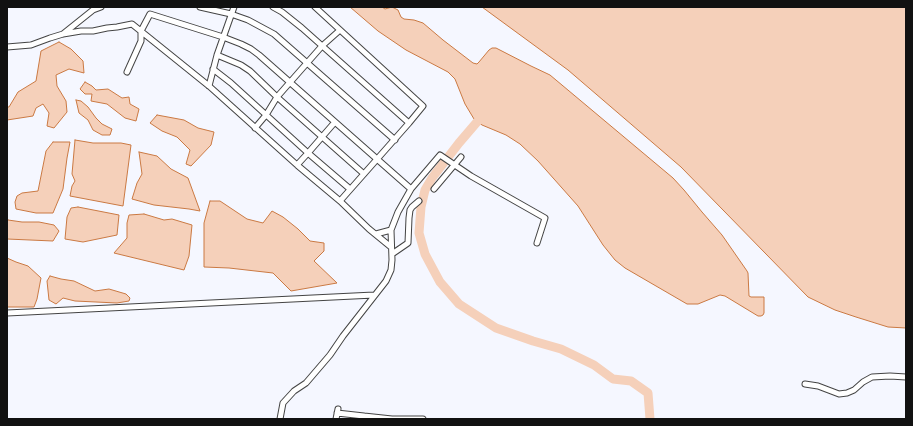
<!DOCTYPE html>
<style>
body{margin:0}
#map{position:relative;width:913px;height:426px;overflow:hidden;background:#f5f7ff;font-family:"Zilla Slab",serif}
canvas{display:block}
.frame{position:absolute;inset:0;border:8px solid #111;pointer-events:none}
</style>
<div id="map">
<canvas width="913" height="426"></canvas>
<div class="frame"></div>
</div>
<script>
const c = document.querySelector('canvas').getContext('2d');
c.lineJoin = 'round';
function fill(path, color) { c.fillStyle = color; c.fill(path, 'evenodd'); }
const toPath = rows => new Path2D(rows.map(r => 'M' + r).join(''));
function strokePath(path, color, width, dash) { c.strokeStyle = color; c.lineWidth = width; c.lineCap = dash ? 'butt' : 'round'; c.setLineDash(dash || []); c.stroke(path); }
const water = toPath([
 [350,7,382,7,385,9,392,7,398,10,401,17,404,19,414,20,423,23,443,40,473,63,477,64,479,62,489,50,492,48,496,48,531,66,550,75,673,178,684,190,702,212,722,235,747,271,748,273,749,296,751,297,764,297,764,313,763,315,761,316,758,316,725,296,720,295,698,304,687,304,625,268,615,260,603,245,578,206,538,161,520,144,506,135,482,125,474,119,465,104,455,79,448,72,406,50,378,31,350,7],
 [482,7,906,7,906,328,888,327,856,317,835,310,808,297,681,167,568,70,482,7],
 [59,42,71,49,83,61,84,73,69,69,56,75,57,86,66,101,67,112,54,128,47,126,49,113,43,104,36,108,33,116,7,120,7,107,9,107,18,92,36,81,41,51,59,42],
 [85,82,92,86,96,90,108,89,122,98,129,97,130,104,139,109,136,121,125,118,107,104,91,101,92,94,85,94,80,89,85,82],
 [76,100,81,101,88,107,96,118,102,124,112,129,110,135,102,135,93,130,88,120,79,113,76,100],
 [157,115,184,120,198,128,214,132,211,145,191,166,186,164,190,150,177,137,162,131,150,123,157,115],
 [75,140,93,143,121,143,131,145,123,206,70,196,72,186,75,181,72,174,75,140],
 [53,142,70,142,67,158,63,189,53,213,36,213,16,209,15,202,17,196,22,193,38,191,46,151,53,142],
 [139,152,157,156,171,169,188,178,200,211,189,209,154,205,132,199,137,183,142,174,139,152],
 [210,201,220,201,247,219,263,223,272,211,283,217,298,229,310,241,324,243,324,251,314,261,337,283,291,291,273,273,229,268,204,267,204,223,210,201],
 [78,207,119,215,117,235,83,242,65,239,67,217,71,208,78,207],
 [144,214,164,220,172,219,192,225,189,256,184,270,114,253,127,238,127,223,129,215,144,214],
 [8,220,22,222,39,222,54,225,59,231,53,241,7,239,7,221,8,220],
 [7,258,16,262,28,266,41,278,37,299,34,307,7,307,7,258],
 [50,276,61,279,74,281,95,291,109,289,126,294,130,298,129,301,117,303,75,301,63,298,56,304,49,300,47,281,50,276]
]);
fill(water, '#f5d0ba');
strokePath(water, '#ca7943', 1);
strokePath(toPath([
 [477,122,459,143,432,178,425,190,421,207,419,233,425,254,440,282,459,304,496,328,533,341,561,349,594,365,613,379,631,381,648,393,650,419]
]), '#f5d0ba', 9);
const minor = toPath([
 [200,7,231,14,248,20,274,34,395,140],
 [273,7,282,12,302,28,409,123],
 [315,7,423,106,409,123,340,201,369,229,391,247],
 [63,34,93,10,101,7],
 [7,47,31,45,50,38,63,34,81,31,93,31,107,28,117,27,132,24,209,86,297,165,340,201],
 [217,55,241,65,250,71,277,97,364,174],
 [213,69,231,83,308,153,350,189],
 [127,72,141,41,141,31,150,14,223,37,241,44,251,49,259,55,411,189],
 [209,86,217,55,234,7],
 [255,128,266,115,277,97,322,46,340,30],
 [297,165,308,153,335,122],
 [434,189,461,157],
 [376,234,391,230],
 [392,254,408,243,409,218,410,210,412,207,419,201],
 [7,313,374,295],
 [805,384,818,386,839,394,847,393,854,390,863,382,872,377,890,376,906,377],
 [337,413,364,416,363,418],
 [364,416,392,419,423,419],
 [280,419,283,403,294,391,306,383,330,355,343,336,386,281,391,270,392,260,391,230,398,212,411,189,440,155,471,176,545,218,537,243],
 [336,419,338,409]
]);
strokePath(minor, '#444', 7);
strokePath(minor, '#fff', 5);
</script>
